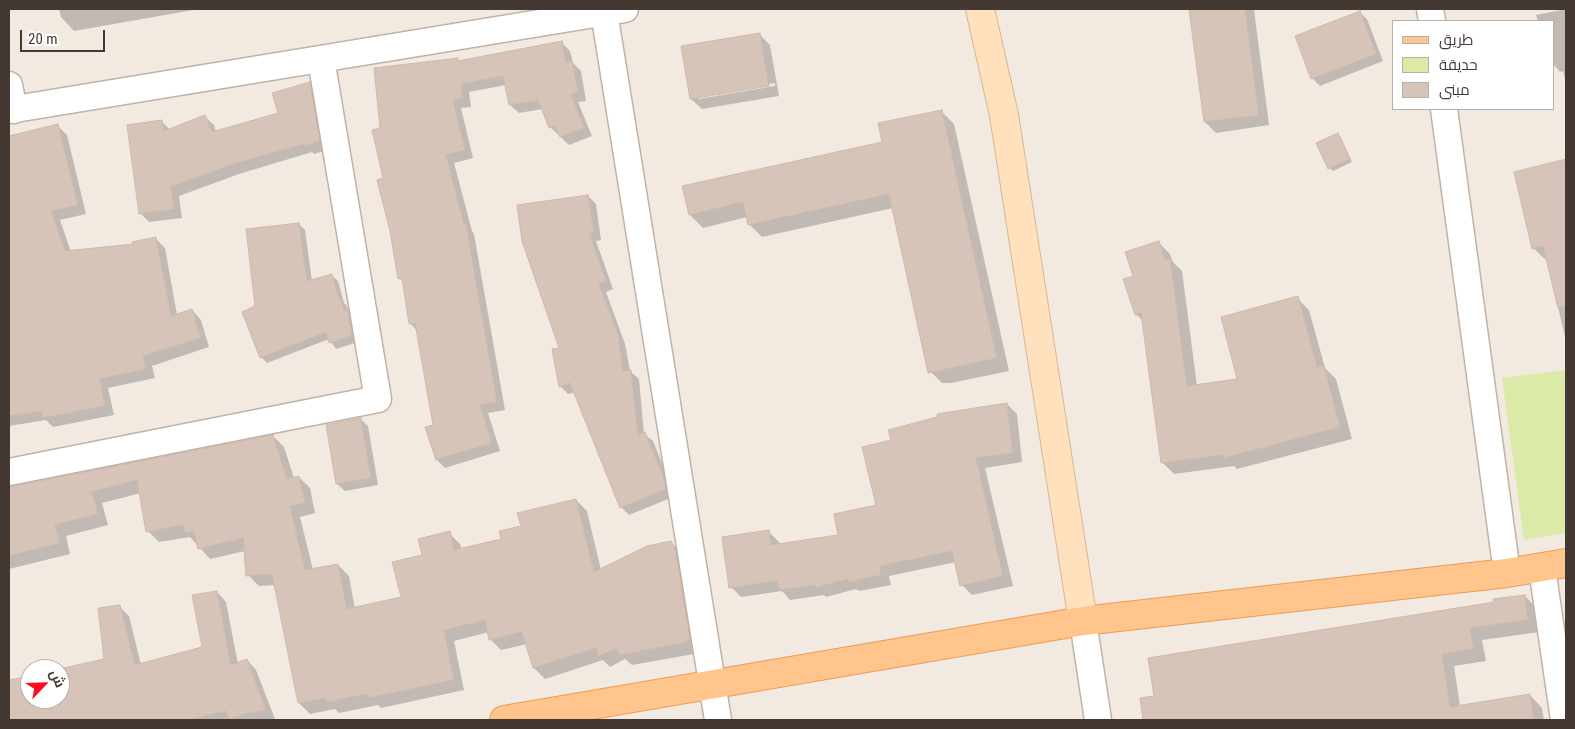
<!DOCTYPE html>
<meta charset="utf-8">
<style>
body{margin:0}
#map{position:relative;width:1575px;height:729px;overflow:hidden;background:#f2e9e1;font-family:"Roboto Condensed",Cairo,sans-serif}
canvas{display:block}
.frame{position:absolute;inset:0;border:10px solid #443932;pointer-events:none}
.legend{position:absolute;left:1392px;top:20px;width:162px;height:90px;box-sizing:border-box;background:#fff;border:1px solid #b4b0ad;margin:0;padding:6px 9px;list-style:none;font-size:15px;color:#443932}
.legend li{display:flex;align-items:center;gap:10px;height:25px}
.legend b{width:25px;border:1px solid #b4b0ad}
.north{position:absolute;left:20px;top:659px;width:50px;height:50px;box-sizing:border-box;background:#fff;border:1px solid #b4b0ad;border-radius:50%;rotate:66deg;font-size:14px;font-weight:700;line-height:20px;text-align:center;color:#443932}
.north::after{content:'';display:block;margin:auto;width:18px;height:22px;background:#ff0b1e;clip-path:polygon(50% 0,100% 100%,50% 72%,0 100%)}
.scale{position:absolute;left:20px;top:30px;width:85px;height:22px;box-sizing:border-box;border:2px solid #443932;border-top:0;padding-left:6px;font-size:15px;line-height:18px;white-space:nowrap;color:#443932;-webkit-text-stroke:4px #fff;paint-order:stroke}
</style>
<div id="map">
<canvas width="1575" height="729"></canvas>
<div class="frame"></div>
<ul class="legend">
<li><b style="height:6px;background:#ffc58d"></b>طريق</li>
<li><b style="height:14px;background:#dbeaa6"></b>حديقة</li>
<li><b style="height:14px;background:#d7c4b9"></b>مبنى</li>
</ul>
<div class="north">ش</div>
<div class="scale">20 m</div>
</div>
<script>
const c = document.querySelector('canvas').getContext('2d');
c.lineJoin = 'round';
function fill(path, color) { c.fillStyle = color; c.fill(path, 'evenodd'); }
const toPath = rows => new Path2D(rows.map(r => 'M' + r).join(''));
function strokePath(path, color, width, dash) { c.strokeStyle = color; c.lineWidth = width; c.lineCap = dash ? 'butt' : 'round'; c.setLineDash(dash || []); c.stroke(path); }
fill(toPath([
 [1566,370,1566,533,1524,540,1502,378]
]), '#dbeaa6');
fill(toPath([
 [59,9,199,9,74,31,61,17],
 [1190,9,1252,9,1254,10,1269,125,1216,133,1205,122],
 [1566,9,1566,83,1563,71,1560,72,1554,65,1554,21,1538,21,1536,15],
 [1359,12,1367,19,1383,61,1320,86,1313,79,1296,37],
 [759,34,770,45,779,96,702,109,691,99],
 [775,83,775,86,698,99,698,96],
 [562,43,570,51,573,63,581,71,586,101,578,102,592,136,569,145,550,127,543,109,519,113,510,105,506,85,469,92,471,107,461,108,473,158,454,163,472,231,474,234,505,410,488,413,500,451,445,468,437,460,434,426,418,332,410,323,404,283,399,278,385,179,382,129,458,59,460,62],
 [309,83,318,92,328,150,314,154,312,152,239,174,179,196,182,218,149,222,140,213,162,122,170,130,205,117,214,125,216,132,280,114],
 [941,111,954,124,1009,371,951,383,942,383,929,370,893,208,762,237,749,224,747,217,703,228,690,215,683,187,883,142],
 [58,126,67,135,86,214,60,220,71,252,134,245,155,238,165,248,177,315,192,310,201,320,209,347,152,366,155,378,108,388,114,415,53,427,46,420,9,426,9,137],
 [1338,134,1341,138,1352,162,1333,171,1329,168],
 [1566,161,1566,341,1547,261,1533,248,1516,173],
 [588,196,596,204,601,240,596,241,613,289,606,292,625,344,630,371,639,379,644,434,653,441,671,485,673,497,629,515,621,507,575,392,568,394,560,386,561,349],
 [299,224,305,230,312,281,331,275,338,281,344,303,347,306,349,313,354,318,358,342,336,349,329,339,267,363,261,357,257,307],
 [1158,242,1170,254,1173,262,1182,271,1197,386,1239,380,1297,298,1309,310,1325,368,1336,379,1352,439,1237,469,1234,466,1174,474,1162,462,1144,322,1136,314,1135,277],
 [1007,404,1017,414,1022,462,985,468,1013,586,972,595,962,585,956,562,889,576,891,585,859,591,856,589,826,597,824,595,790,600,782,591,741,597,731,587,769,532,779,542,779,545,840,537,877,506,892,441],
 [360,419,368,426,378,485,345,491,337,484],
 [273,436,284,447,294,478,299,477,310,488,315,513,300,517,313,570,338,565,349,576,355,609,402,598,423,556,449,533,460,544,462,550,502,540,522,527,576,500,587,511,601,570,671,542,682,554,700,650,694,654,632,665,625,659,610,667,603,660,545,679,534,668,527,644,501,650,491,640,489,632,454,641,464,690,381,708,378,705,339,713,335,709,310,714,299,703,275,585,259,586,248,575,245,551,210,559,190,537,159,542,148,531,141,493,102,503,108,525,66,536,70,554,9,569,9,488],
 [217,592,226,602,238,664,247,660,256,670,275,719,267,720,9,720,9,706,34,699,60,699,106,660,120,607,129,616,141,665,204,648],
 [1525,596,1537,609,1540,632,1482,640,1486,661,1454,666,1460,706,1530,695,1542,708,1544,720,1144,720,1141,699,1156,697]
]), '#0003');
const building = toPath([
 [1189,9,1245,9,1259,115,1204,122,1189,9],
 [1360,11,1376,54,1311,79,1295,36,1360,11],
 [760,33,769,86,690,99,681,46,760,33],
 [562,41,566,62,572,61,578,92,571,94,584,128,560,137,555,126,549,128,538,100,509,105,503,76,461,84,463,98,453,100,465,150,446,155,464,224,466,224,497,402,480,405,492,443,436,460,425,427,433,425,415,323,409,324,402,278,398,279,390,231,377,180,383,178,372,130,380,128,374,68,458,58,458,61,562,41],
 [310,82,320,141,304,146,304,144,230,165,171,187,174,209,139,214,127,125,162,120,164,131,205,115,212,132,278,113,272,93,310,82],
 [942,110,997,358,928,373,889,194,748,225,743,202,689,215,682,186,882,142,878,123,942,110],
 [58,124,78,205,51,211,65,251,133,244,132,242,156,237,171,316,192,309,201,338,143,356,146,369,100,379,105,406,42,418,41,411,9,416,9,136,58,124],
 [1338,133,1350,159,1328,169,1316,143,1338,133],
 [1566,159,1566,307,1558,308,1543,246,1532,249,1514,172,1566,159],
 [588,195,594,233,589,233,606,281,599,284,618,335,623,371,631,370,638,435,645,432,663,476,666,489,620,508,570,383,559,387,552,349,559,348,522,241,517,205,588,195],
 [299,223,307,281,332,274,339,299,341,299,344,311,348,310,352,336,329,343,326,332,260,358,242,312,255,306,246,229,299,223],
 [1159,241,1165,260,1170,258,1187,386,1237,379,1221,317,1298,296,1317,367,1324,365,1340,427,1224,458,1223,455,1161,463,1141,313,1135,315,1123,279,1133,276,1125,252,1159,241],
 [1007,403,1013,453,976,458,1003,576,960,586,952,551,880,566,881,575,848,582,847,579,815,588,815,585,779,590,777,581,729,588,722,537,769,530,771,545,838,535,834,514,876,505,862,447,891,440,888,430,937,417,937,414,1007,403],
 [361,418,371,478,336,484,326,425,361,418],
 [273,435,287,479,299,476,305,503,290,506,305,570,338,564,347,609,401,597,392,562,422,555,418,539,450,531,454,550,501,539,499,531,521,526,517,513,576,499,594,572,647,546,671,541,675,549,690,639,683,643,619,655,616,648,598,657,596,648,533,668,522,632,489,640,485,620,444,630,454,680,368,698,368,694,327,702,326,698,298,703,272,574,246,576,243,538,198,549,194,531,185,533,183,525,146,532,137,480,92,492,98,514,55,525,60,543,9,556,9,487,273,435],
 [217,591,231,665,247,659,266,710,246,714,229,720,226,711,189,720,9,720,9,680,30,676,30,699,60,699,59,669,104,659,98,608,120,605,135,665,202,647,192,595,217,591],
 [1525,595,1528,620,1470,628,1474,649,1442,654,1450,707,1530,694,1534,720,1143,720,1140,698,1154,696,1148,658,1494,602,1493,599,1525,595]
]);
fill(building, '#d7c4b9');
strokePath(building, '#cfb8a9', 1);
const minor = toPath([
 [1430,9,1432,21],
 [604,12,718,720],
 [9,85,14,110],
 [1444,109,1507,573],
 [9,110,625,9],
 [9,472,378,399,321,59],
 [1542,568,1564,720],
 [1083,621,1098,720]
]);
const secondary = toPath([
 [980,9,1004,115,1083,621]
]);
const primary = toPath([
 [504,720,1083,621,1507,573,1566,563]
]);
strokePath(minor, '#c1b2a6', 29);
strokePath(secondary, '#d9b58f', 30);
strokePath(primary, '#eb9c56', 30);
strokePath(minor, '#fff', 26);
strokePath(secondary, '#ffe1be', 28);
strokePath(primary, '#ffc58d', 28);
</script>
